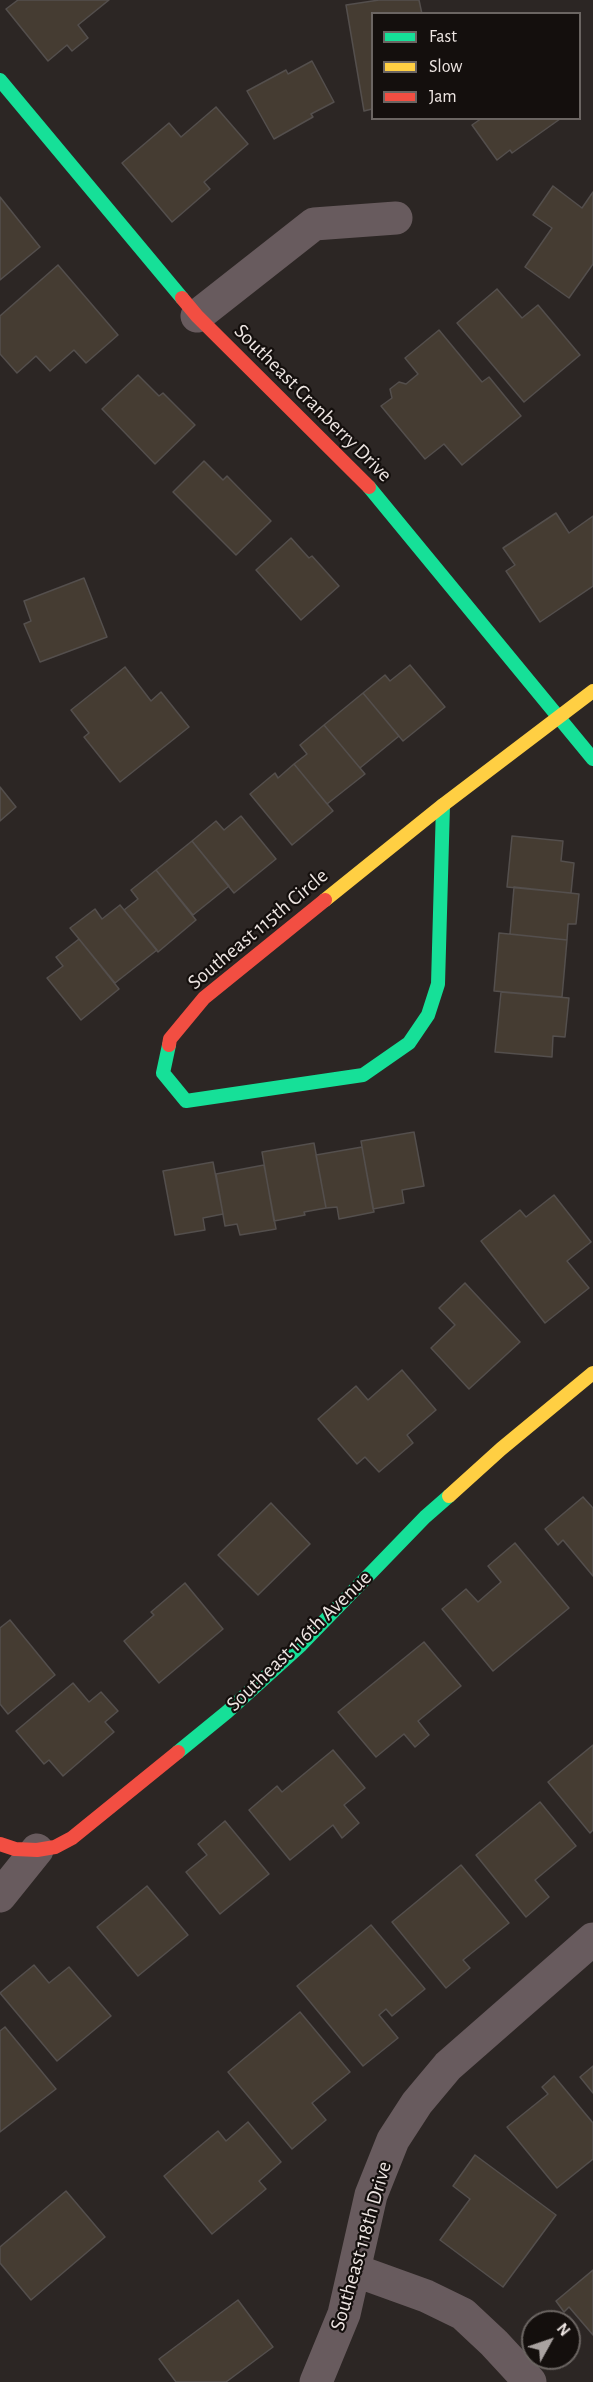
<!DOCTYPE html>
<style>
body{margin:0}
#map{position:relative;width:593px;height:2382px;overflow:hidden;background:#2c2624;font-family:"Alegreya Sans",sans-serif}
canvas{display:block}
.legend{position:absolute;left:371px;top:12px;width:210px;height:108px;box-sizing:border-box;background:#140f0d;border:2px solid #6b6562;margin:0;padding:8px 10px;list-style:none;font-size:18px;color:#ede5e2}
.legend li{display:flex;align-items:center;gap:12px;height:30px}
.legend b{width:30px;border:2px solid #6b6562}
.north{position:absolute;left:521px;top:2310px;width:60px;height:60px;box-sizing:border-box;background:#140f0d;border:2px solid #6b6562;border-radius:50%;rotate:50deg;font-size:16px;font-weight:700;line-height:24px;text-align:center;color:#ede5e2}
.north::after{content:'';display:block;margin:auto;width:21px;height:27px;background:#a9a2a0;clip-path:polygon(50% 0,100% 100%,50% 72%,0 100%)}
</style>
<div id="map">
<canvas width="593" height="2382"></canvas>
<ul class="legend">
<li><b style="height:8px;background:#16e098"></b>Fast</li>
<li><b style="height:8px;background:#ffcf43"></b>Slow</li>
<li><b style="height:8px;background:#f24e42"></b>Jam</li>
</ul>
<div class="north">N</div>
</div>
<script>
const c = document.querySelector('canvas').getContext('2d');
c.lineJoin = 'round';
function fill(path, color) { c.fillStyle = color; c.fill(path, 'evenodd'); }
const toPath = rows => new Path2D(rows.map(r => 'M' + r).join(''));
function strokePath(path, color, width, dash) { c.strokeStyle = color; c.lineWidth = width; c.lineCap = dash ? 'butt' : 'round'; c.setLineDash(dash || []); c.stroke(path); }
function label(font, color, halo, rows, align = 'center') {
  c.font = font + ' "Alegreya Sans",sans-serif'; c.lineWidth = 4.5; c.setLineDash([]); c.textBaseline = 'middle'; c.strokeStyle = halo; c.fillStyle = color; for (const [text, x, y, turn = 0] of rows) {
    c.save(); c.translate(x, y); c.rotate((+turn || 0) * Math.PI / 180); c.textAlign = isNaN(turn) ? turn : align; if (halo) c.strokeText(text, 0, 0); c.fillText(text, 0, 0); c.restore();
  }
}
const building = toPath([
 [18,0,109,0,78,25,88,38,72,51,67,45,48,61,6,9,18,0],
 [379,0,419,0,422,14,372,14,372,109,364,111,346,5,379,0],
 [312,61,334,102,311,114,313,117,274,139,247,91,286,70,288,74,312,61],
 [216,107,248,144,204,182,210,189,172,222,122,163,169,123,181,137,216,107],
 [482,118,560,118,560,119,512,153,510,150,497,160,472,125,482,118],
 [553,186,582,208,593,192,593,264,569,298,525,267,552,228,533,215,553,186],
 [0,197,40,247,0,280,0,197],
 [58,265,118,335,86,363,74,350,50,371,36,356,17,373,0,354,0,316,58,265],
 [497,289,522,318,538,305,580,355,524,402,457,323,497,289],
 [439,330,482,382,489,377,521,416,462,465,444,444,425,459,381,406,392,398,390,389,399,382,406,384,418,374,405,358,439,330],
 [138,375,159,396,163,393,195,425,155,464,102,409,138,375],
 [204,461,223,480,227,476,271,521,236,555,173,492,204,461],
 [556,513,569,533,593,516,593,586,540,622,506,571,515,565,503,548,556,513],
 [291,538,309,558,312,556,339,586,301,620,256,570,291,538],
 [84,578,107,637,40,662,24,624,31,621,24,601,84,578],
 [410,665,445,707,403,741,363,693,385,675,390,681,410,665],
 [125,667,151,701,161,692,189,727,120,782,84,737,89,733,71,710,125,667],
 [363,693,399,736,360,768,324,725,363,693],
 [324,725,365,774,327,804,294,764,307,754,300,745,324,725],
 [294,764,333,811,292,845,250,794,275,773,278,778,294,764],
 [0,787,16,807,0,821,0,787],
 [241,816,276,859,234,893,192,841,216,821,224,830,241,816],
 [512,836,563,841,561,861,574,863,571,893,507,887,512,836],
 [192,841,229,886,193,915,156,870,192,841],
 [156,870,196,920,158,952,124,910,138,899,131,890,156,870],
 [514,887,579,894,576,924,568,924,567,940,510,934,514,887],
 [120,905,157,950,115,983,70,928,95,909,102,919,120,905],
 [499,933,567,940,562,997,494,991,499,933],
 [79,939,119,989,81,1020,47,978,63,966,56,957,79,939],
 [501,992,569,998,565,1037,553,1036,552,1057,495,1052,501,992],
 [414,1132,424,1186,402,1190,404,1203,373,1209,361,1141,414,1132],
 [314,1143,326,1208,304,1212,305,1215,274,1221,262,1152,314,1143],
 [362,1147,374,1212,339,1219,337,1207,326,1208,316,1155,362,1147],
 [213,1162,223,1214,203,1218,205,1230,175,1235,163,1171,213,1162],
 [264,1165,276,1229,240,1235,237,1224,225,1226,216,1174,264,1165],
 [554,1195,591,1242,567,1261,589,1288,545,1323,481,1241,520,1210,526,1217,554,1195],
 [465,1283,520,1342,469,1389,431,1348,455,1325,439,1308,465,1283],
 [402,1370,436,1410,407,1435,413,1443,379,1472,365,1457,357,1464,318,1419,356,1386,368,1400,402,1370],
 [583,1497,593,1508,593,1576,563,1540,558,1545,545,1529,583,1497],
 [271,1503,310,1544,258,1595,218,1555,271,1503],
 [515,1543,569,1608,493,1671,442,1609,466,1589,478,1602,501,1582,488,1566,515,1543],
 [185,1583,223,1629,159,1683,124,1641,154,1615,151,1612,185,1583],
 [10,1620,55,1675,8,1714,0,1704,0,1628,10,1620],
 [424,1642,461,1686,418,1721,429,1735,415,1747,404,1734,376,1757,338,1712,424,1642],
 [73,1683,89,1702,101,1692,118,1711,105,1722,114,1732,63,1776,49,1760,44,1764,16,1731,73,1683],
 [593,1745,593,1830,590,1833,548,1782,593,1745],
 [333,1750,365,1788,344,1805,359,1823,342,1838,333,1825,290,1860,249,1810,277,1786,282,1792,333,1750],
 [540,1802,576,1846,535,1880,549,1897,526,1917,476,1855,540,1802],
 [225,1821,269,1874,220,1914,186,1872,207,1855,198,1844,225,1821],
 [461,1865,509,1923,463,1960,470,1968,446,1988,392,1922,461,1865],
 [147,1886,188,1935,138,1976,97,1927,147,1886],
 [371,1925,425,1989,392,2016,386,2009,379,2015,398,2038,363,2066,297,1986,371,1925],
 [34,1965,49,1983,69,1967,111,2016,57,2061,0,1993,34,1965],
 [300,2012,350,2072,312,2103,326,2120,292,2149,228,2072,300,2012],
 [5,2027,56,2089,0,2132,0,2031,5,2027],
 [593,2066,593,2093,580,2077,593,2066],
 [554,2076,593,2123,593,2159,557,2188,507,2127,548,2094,542,2087,554,2076],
 [248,2122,281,2162,259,2181,266,2189,212,2234,164,2176,218,2131,226,2141,248,2122],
 [475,2155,556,2215,503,2287,440,2240,470,2199,453,2186,475,2155],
 [66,2191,105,2237,31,2300,0,2263,0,2247,66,2191],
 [593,2270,593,2335,569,2307,564,2312,556,2301,593,2270],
 [238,2300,273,2347,226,2382,176,2382,159,2359,238,2300]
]);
fill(building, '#453c32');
strokePath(building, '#544f4d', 1.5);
strokePath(toPath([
 [197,316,314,224,396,218],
 [0,1896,37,1850],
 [354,2270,426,2296,463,2314,494,2343,530,2382],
 [316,2382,344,2314,371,2195,393,2140,417,2103,448,2066,593,1939]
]), '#685b5e', 33);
strokePath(toPath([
 [0,80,182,298],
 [369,487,593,759],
 [169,1045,163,1073,186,1101,363,1075,409,1043,428,1015,438,984,443,805],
 [178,1752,227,1712,301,1645,425,1517,449,1496]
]), '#16e098', 14);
strokePath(toPath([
 [325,900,443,805,593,691],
 [449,1496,501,1449,593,1373]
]), '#ffcf43', 14);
strokePath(toPath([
 [182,298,197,316,369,487],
 [169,1045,170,1039,204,998,325,900],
 [0,1844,15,1849,37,1850,55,1847,72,1838,178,1752]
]), '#f24e42', 14);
label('21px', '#ede5e2', '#140f0d', [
 ["Southeast Cranberry Drive",313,403,45],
 ["Southeast 115th Circle",258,929,-40],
 ["Southeast 116th Avenue",299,1641,-44],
 ["Southeast 118th Drive",361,2246,-74]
]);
</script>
